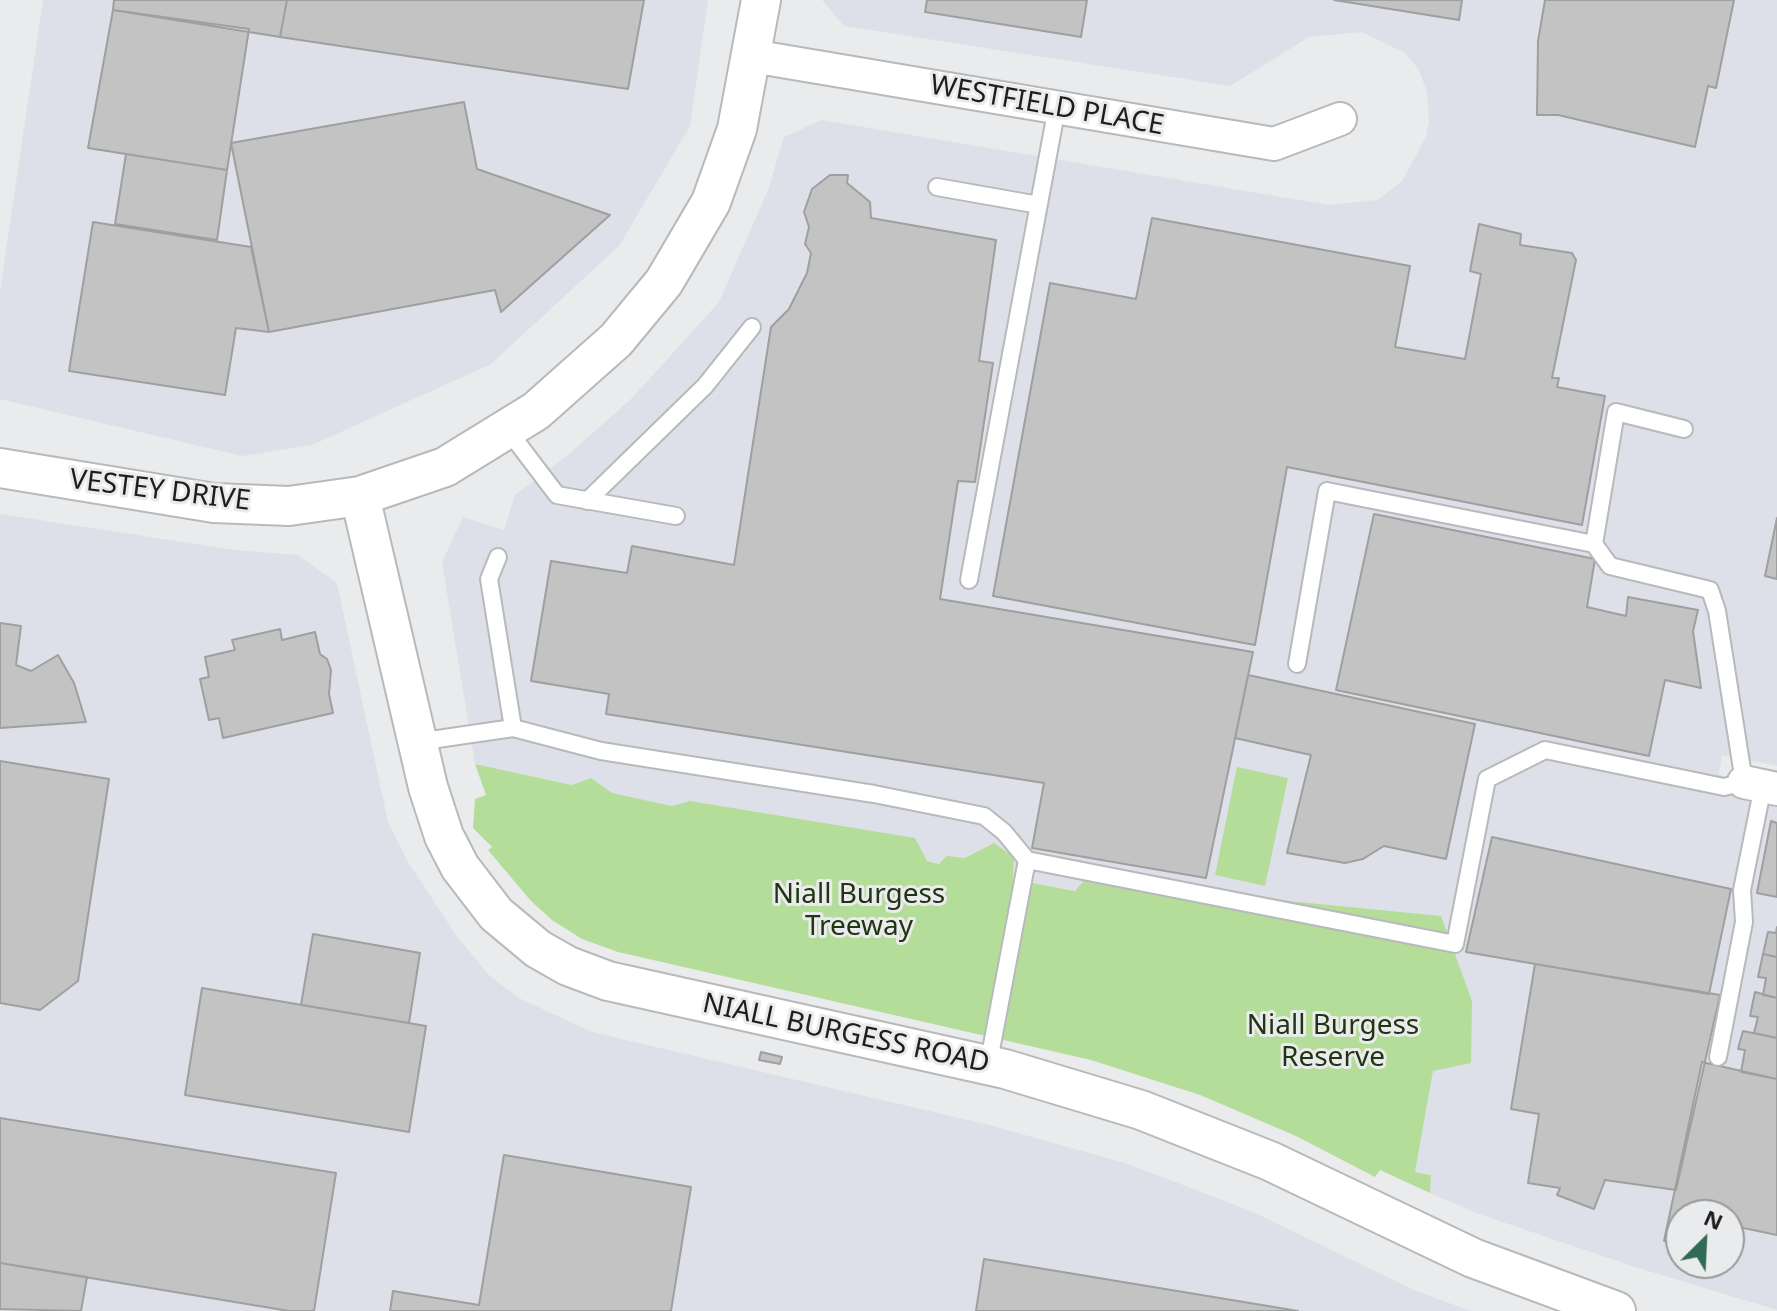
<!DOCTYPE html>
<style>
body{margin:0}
#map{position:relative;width:1777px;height:1311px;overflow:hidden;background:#eaebec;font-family:"Noto Sans",sans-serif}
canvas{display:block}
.north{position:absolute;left:1665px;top:1199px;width:80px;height:80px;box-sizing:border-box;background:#eaebec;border:2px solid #98999a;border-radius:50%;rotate:24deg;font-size:22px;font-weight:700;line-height:32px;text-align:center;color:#1e1e1f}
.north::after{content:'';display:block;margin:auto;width:28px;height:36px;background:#316b54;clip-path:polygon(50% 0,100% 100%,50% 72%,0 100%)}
</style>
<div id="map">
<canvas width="1777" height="1311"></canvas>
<div class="north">N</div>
</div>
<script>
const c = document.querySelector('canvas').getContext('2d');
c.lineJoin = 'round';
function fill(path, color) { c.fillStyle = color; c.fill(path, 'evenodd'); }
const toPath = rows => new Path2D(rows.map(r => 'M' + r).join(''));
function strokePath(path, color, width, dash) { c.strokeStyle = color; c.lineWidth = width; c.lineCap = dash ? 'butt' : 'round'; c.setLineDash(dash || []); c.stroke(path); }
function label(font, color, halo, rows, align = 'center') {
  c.font = font + ' "Noto Sans",sans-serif'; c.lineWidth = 6; c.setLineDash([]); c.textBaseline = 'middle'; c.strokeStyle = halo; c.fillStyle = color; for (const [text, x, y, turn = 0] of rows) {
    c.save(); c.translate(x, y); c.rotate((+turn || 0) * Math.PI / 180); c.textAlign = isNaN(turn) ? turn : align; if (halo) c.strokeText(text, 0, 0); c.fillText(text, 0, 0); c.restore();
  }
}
fill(toPath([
 [43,0,708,0,690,126,619,246,491,364,312,445,242,456,0,399,0,291],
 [822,0,1777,0,1777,766,1722,755,1719,773,1746,796,1777,803,1777,1310,1635,1267,1476,1213,1430,1193,1431,1175,1415,1172,1452,963,984,873,475,764,442,562,463,517,504,530,515,495,567,456,633,397,719,302,768,190,784,137,822,120,1329,205,1377,200,1402,181,1426,137,1429,121,1427,92,1419,70,1405,53,1362,32,1309,37,1230,86,844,26],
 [1681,1215,1729,1215,1729,1263,1681,1263],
 [0,514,235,550,298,555,337,583,388,822,408,862,458,938,489,975,519,998,592,1032,989,1125,1125,1163,1251,1211,1416,1291,1471,1311,0,1311]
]), '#dde0e8');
fill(toPath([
 [475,764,572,785,591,778,612,793,672,806,690,801,915,838,927,861,939,864,947,856,965,858,994,843,1014,857,1013,879,1075,891,1096,867,1288,901,1441,916,1472,1001,1471,1063,1433,1071,1415,1172,1431,1175,1430,1193,1380,1170,1375,1177,1296,1136,1200,1095,1091,1060,618,952,582,939,552,920,531,901,488,850,492,847,473,828,475,799,486,795],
 [1237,767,1288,778,1265,886,1215,875]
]), '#b4dd99');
const building = toPath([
 [114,0,287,0,280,37,113,10,114,0],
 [287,0,644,0,628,89,280,37,287,0],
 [927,0,1087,0,1081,37,925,12,927,0],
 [1334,0,1462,0,1459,20,1334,0],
 [1545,0,1734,0,1716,88,1708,86,1695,147,1558,115,1537,115,1538,41,1545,0],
 [113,10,249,29,227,170,88,148,113,10],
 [464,102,477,169,610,215,501,312,495,290,269,332,231,143,464,102],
 [126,154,227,170,217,240,115,224,126,154],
 [830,175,848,175,847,183,870,202,871,218,996,240,979,361,993,363,975,482,958,481,940,599,1253,652,1206,878,1032,848,1044,783,606,714,609,694,531,681,551,561,627,573,632,546,734,565,771,327,789,309,807,273,811,253,805,244,809,227,804,212,812,189,830,175],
 [1152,218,1410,266,1395,347,1465,359,1481,274,1470,271,1479,224,1521,234,1520,245,1572,253,1576,260,1552,378,1559,378,1557,387,1605,396,1582,525,1287,467,1255,645,993,596,1050,283,1136,299,1152,218],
 [93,222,251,247,269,332,236,328,225,395,69,371,93,222],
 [1374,514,1595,559,1587,607,1626,616,1628,597,1698,610,1693,631,1701,688,1665,680,1649,756,1336,690,1374,514],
 [1777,518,1777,579,1765,576,1777,518],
 [0,623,21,626,16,665,31,671,58,655,74,683,86,722,0,728,0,623],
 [280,629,282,640,315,632,320,654,327,659,331,670,329,694,333,713,223,738,219,718,209,720,200,679,209,677,205,657,235,650,232,640,280,629],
 [1248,675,1475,724,1446,859,1384,846,1363,859,1345,863,1287,853,1311,755,1235,738,1248,675],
 [0,761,109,779,78,981,40,1010,0,1003,0,761],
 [1771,821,1777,823,1777,897,1757,893,1771,821],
 [1492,837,1731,889,1709,994,1466,952,1492,837],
 [1777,927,1777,957,1763,954,1768,932,1776,933,1777,927],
 [313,934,420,953,409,1023,301,1005,313,934],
 [1763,954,1777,957,1777,998,1763,995,1766,978,1758,977,1763,954],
 [1535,964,1720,995,1676,1190,1605,1180,1594,1209,1557,1195,1560,1188,1528,1183,1539,1114,1511,1109,1535,964],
 [202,988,426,1026,409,1132,185,1095,202,988],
 [1755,992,1777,998,1777,1038,1754,1033,1758,1017,1750,1016,1755,992],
 [1743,1031,1777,1038,1777,1079,1741,1072,1745,1050,1738,1049,1743,1031],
 [761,1052,782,1057,780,1064,759,1060,761,1052],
 [1702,1062,1777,1079,1777,1235,1729,1225,1729,1215,1681,1215,1681,1245,1664,1241,1702,1062],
 [0,1118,336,1173,314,1311,289,1311,0,1263,0,1118],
 [504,1155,691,1187,671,1311,390,1311,393,1291,479,1305,504,1155],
 [984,1259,1298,1311,976,1311,984,1259],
 [0,1263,87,1277,81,1311,0,1309,0,1263]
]);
fill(building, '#c4c3c3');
strokePath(building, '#a09f9f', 2);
const service = toPath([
 [937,187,1039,205],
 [507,429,557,495,676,516],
 [587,501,705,386,752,327],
 [498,557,489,579,513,728],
 [969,580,1057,107],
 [1297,664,1327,491,1594,544],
 [417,742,513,728,601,751,874,794,984,816,1004,832,1027,860,1455,944,1487,779,1545,750,1724,787,1744,782,1717,611,1710,590,1610,566,1594,544,1616,412,1684,429],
 [1718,1057,1744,922,1742,890,1763,786],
 [988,1066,1027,860]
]);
const minor = toPath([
 [752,56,1274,144,1340,119],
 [1744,782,1777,789]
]);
const tertiary = toPath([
 [0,468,214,503,289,506,360,496,445,467,536,411,616,340,664,282,711,202,737,129,761,0],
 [360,496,428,787,444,836,460,867,496,914,538,949,568,966,608,981,1005,1069,1141,1110,1270,1161,1473,1258,1616,1311]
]);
strokePath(service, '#b8b9ba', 20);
strokePath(minor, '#b8b9ba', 36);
strokePath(tertiary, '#b8b9ba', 42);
strokePath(service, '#fff', 16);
strokePath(minor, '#fff', 32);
strokePath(tertiary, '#fff', 38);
label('28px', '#1e1e1f', '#eaebec', [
 ["WESTFIELD PLACE",1047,106,10],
 ["VESTEY DRIVE",160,491,7],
 ["NIALL BURGESS ROAD",846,1034,12]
]);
label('28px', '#213512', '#eaebec', [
 ["Niall Burgess",859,895],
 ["Treeway",859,927],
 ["Niall Burgess",1333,1026],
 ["Reserve",1333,1058]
]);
</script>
